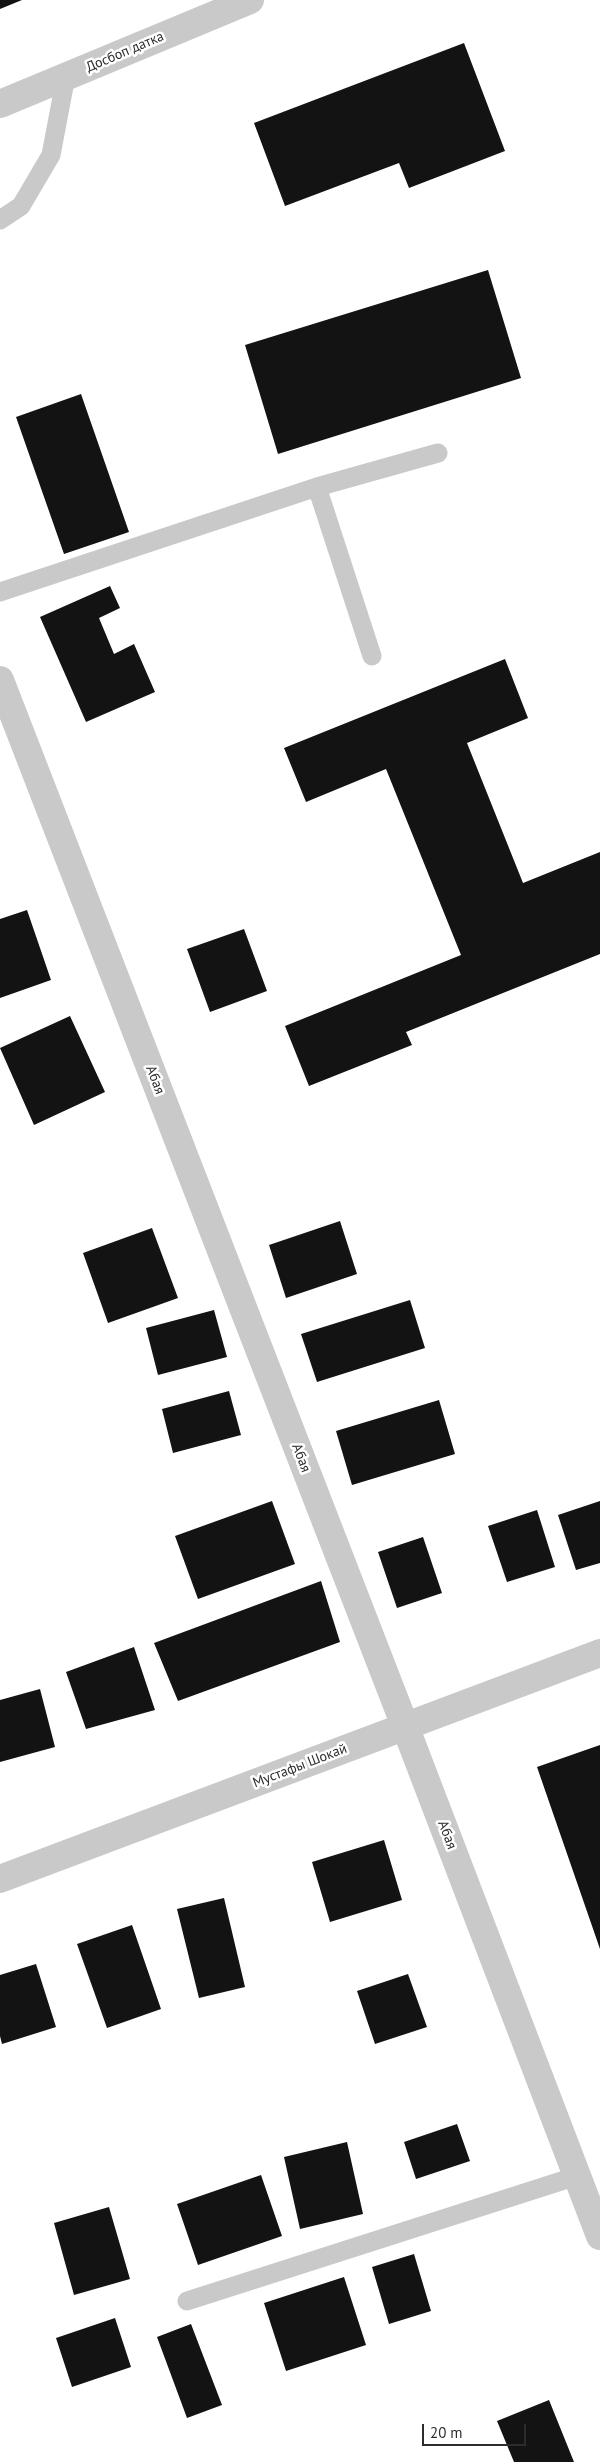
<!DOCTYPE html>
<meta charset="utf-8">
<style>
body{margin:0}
#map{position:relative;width:600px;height:2462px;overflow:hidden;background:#fff;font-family:"PT Sans",sans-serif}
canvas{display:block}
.scale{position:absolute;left:422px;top:2424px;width:104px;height:22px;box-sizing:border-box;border:2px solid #2c2c2c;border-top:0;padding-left:6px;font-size:15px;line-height:18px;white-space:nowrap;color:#2c2c2c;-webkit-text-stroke:4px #fff;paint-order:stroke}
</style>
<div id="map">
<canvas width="600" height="2462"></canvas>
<div class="scale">20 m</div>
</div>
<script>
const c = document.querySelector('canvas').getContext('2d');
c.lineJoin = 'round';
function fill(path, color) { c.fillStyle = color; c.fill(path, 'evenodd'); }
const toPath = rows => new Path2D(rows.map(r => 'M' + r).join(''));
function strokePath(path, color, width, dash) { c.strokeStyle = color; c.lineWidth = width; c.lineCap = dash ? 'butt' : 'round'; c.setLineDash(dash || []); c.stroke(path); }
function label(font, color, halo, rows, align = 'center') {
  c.font = font + ' "PT Sans",sans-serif'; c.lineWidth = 5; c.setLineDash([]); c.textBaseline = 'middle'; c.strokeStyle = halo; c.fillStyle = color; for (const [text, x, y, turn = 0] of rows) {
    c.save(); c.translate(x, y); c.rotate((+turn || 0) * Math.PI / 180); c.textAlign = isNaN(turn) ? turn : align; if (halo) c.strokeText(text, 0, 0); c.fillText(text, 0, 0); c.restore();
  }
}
fill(toPath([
 [0,0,22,0,0,9],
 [464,43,505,151,409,188,399,163,285,206,254,123],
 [488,270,521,378,278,454,245,345],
 [81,394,129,532,64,554,16,417],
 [110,586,120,608,99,618,114,654,134,644,155,692,86,722,40,617],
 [505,659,528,718,467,743,523,883,600,852,600,954,406,1032,412,1045,309,1086,285,1026,461,955,386,769,306,802,284,748],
 [27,910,51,980,0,998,0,919],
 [244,929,267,991,210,1012,187,949],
 [70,1016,105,1092,34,1125,0,1048],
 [340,1221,357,1274,286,1298,269,1245],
 [152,1228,178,1298,108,1323,83,1253],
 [410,1300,425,1348,317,1382,301,1334],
 [214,1310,227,1357,158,1375,146,1328],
 [229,1391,241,1435,173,1453,162,1409],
 [439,1400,455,1454,352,1485,336,1431],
 [272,1501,295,1564,198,1599,175,1536],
 [600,1501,600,1563,576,1570,558,1515],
 [537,1510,555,1567,507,1582,488,1526],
 [423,1537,442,1593,397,1608,378,1552],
 [321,1581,340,1642,178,1701,154,1643],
 [134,1647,155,1710,86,1729,66,1672],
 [40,1689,55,1747,0,1762,0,1700],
 [600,1745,600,1949,537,1767],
 [384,1840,402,1900,330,1922,312,1862],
 [224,1898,245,1987,199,1998,177,1909],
 [132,1925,161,2009,107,2028,77,1944],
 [36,1964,56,2027,2,2044,0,2036,0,1975],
 [408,1974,427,2027,375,2044,357,1991],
 [457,2124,470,2161,416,2179,404,2142],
 [347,2142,363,2214,300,2229,284,2157],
 [261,2175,282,2236,198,2265,177,2204],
 [109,2207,130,2279,74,2295,54,2223],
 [414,2254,431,2311,389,2324,372,2267],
 [344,2277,366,2345,286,2371,264,2303],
 [115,2318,131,2367,72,2387,56,2338],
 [191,2324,222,2405,187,2418,157,2337],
 [549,2400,574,2462,514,2462,497,2421]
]), '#131313');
strokePath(toPath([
 [0,220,21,206,51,155,66,76],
 [317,487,372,656],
 [0,592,317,487,438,453],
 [187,2301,577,2176]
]), '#c9c9c9', 19);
strokePath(toPath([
 [0,104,250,0],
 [0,680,405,1726,600,2236],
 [0,1879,600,1653]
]), '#c9c9c9', 28);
label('14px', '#2c2c2c', '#fff', [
 ["Досбоп датка",125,52,-23],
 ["Абая",155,1080,69],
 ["Абая",301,1458,69],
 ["Мустафы Шокай",300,1766,-21],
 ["Абая",447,1835,69]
]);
</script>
